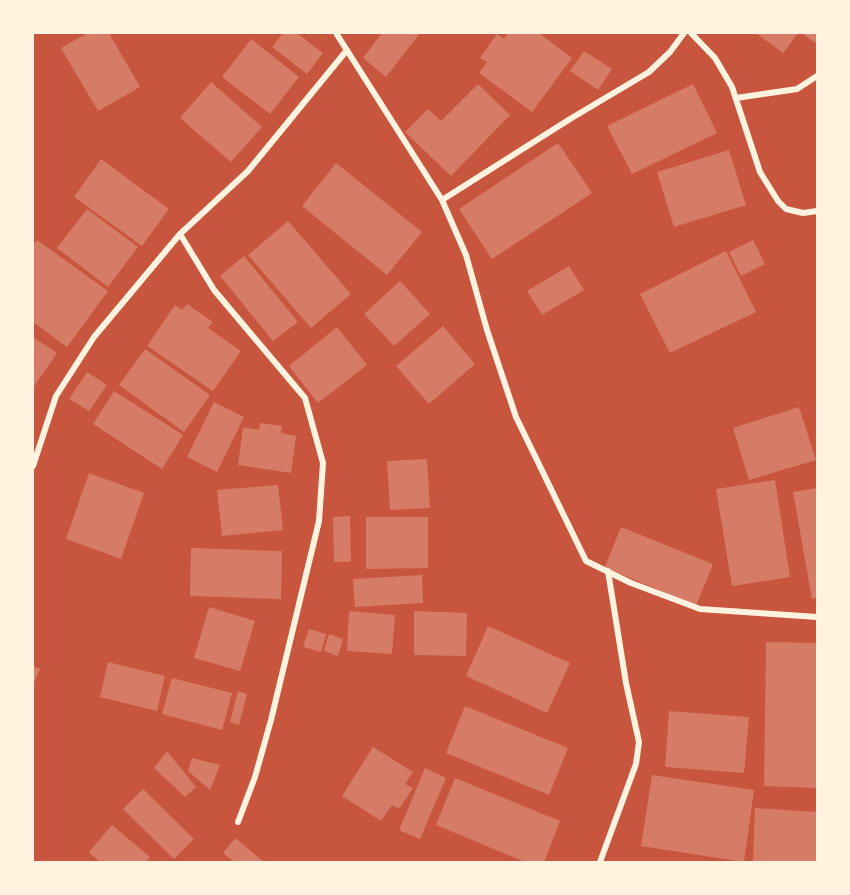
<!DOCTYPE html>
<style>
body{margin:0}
#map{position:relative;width:850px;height:895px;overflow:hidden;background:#c8553d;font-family:"IBM Plex Serif",serif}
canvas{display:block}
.frame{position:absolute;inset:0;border:34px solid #fff3e0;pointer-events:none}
</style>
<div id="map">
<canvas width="850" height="895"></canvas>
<div class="frame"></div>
</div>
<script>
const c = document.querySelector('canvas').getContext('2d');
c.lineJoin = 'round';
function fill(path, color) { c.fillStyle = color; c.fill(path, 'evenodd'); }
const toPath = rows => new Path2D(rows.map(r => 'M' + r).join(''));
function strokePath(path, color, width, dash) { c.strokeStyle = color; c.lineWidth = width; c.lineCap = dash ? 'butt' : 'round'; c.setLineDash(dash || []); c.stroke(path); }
fill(toPath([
 [88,33,109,33,140,87,98,111,61,48],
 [283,33,297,33,323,53,307,74,272,47],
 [382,33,420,33,386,77,363,58],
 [508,33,539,33,572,58,532,112,479,73,487,62,480,58,497,34,504,39],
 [756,33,798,33,783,53],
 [805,33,817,33,817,44,804,35],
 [251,39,299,77,270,114,222,77],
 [584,51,612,69,598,90,570,71],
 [211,82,262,127,231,162,180,118],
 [478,84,510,115,451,176,405,132,428,109,441,121],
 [693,84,717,133,632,174,607,126],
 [558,143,592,193,492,259,459,209],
 [729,150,746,205,674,227,657,172],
 [101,159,169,209,142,246,74,197],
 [336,163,422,232,387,275,302,206],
 [87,209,138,247,108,287,57,248],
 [288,221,351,294,311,328,248,255],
 [37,240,108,291,67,347,33,322,33,245],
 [753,240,765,264,741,276,729,252],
 [726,251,756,312,670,353,640,294],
 [244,256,298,322,273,341,220,276],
 [569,266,584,290,542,315,527,291],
 [400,281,430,314,394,346,364,314],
 [187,304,213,322,208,328,241,351,213,391,147,346,175,305,182,310],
 [443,326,475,364,429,404,396,366],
 [337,327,367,365,318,403,289,366],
 [33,337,57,353,33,388],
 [145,349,210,395,184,432,119,385],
 [87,372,107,385,89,411,69,399],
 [114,391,183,435,162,469,93,424],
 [214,402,244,417,217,472,187,457],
 [799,407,816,460,749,480,733,428],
 [260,423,282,426,281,433,296,436,291,473,238,465,243,427,259,430],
 [427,459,430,508,390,510,387,461],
 [89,473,144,493,121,559,66,539],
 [775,480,790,577,732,586,716,489],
 [278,485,283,530,222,536,217,490],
 [817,488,817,598,812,599,793,492],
 [350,516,351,562,334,562,333,517],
 [366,517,428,517,428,568,366,569],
 [621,527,713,564,696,606,605,567],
 [191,548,282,551,281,599,190,596],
 [422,575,423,603,355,607,353,579],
 [209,607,255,621,240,671,194,658],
 [349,611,395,615,392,654,347,651],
 [414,611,467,613,466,656,414,655],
 [488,626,570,663,547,713,466,676],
 [309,629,326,634,321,652,303,647],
 [329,634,343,639,338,656,324,651],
 [766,642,817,643,817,788,764,786],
 [108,662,165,676,157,711,100,697],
 [33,666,40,669,33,685],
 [172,678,232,693,222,730,162,714],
 [238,691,247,694,239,725,230,722],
 [465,706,568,748,549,795,446,753],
 [669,711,749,717,744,773,665,767],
 [373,747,413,772,405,784,413,788,399,809,392,805,381,821,342,796],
 [167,751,196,787,185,797,154,768],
 [192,758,220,765,210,790,188,771],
 [425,768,446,778,420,839,399,830],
 [652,775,754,790,744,862,641,846],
 [455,778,560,821,544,862,525,862,436,825],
 [143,789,194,839,174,859,123,809],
 [755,808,817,812,817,862,753,862],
 [112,825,150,857,146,862,100,862,89,852],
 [235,838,264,862,234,862,223,853]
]), '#d67c66');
strokePath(toPath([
 [336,33,442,200,466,255,487,330,516,417,586,561,631,583,700,609,817,617],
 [691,33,715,58,732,87,760,172,778,201,786,209,803,213,817,211],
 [736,98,797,89,817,76],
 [442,200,570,119,649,72,670,52,684,33],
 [180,234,214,290,305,398,323,463,319,521,271,720,255,777,238,822],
 [33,466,56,396,94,337,180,234,248,171,347,50],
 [600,862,636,764,639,742,626,683,608,571]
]), '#fff3e0', 6);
</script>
